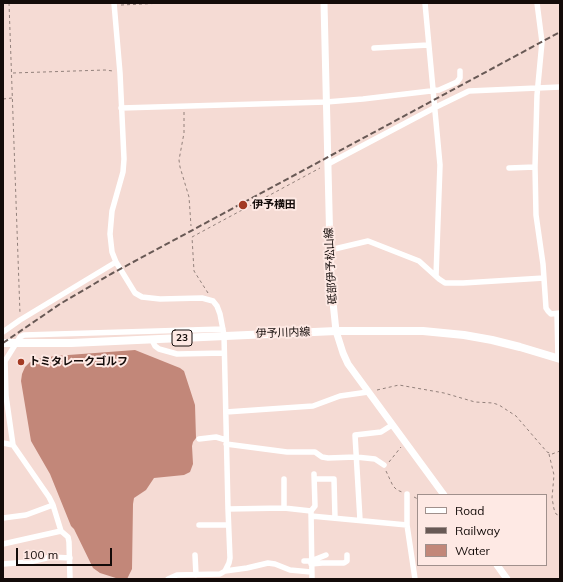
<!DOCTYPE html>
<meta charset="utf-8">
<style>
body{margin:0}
#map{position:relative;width:563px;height:582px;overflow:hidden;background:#f5dbd4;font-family:Mulish,sans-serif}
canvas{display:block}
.frame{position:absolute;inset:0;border:4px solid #130b09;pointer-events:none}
.legend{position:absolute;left:417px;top:494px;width:130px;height:72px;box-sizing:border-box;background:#fee9e4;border:1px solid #a0908c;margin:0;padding:5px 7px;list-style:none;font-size:12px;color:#130b09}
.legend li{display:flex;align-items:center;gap:8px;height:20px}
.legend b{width:20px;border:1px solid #a0908c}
.scale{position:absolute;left:16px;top:548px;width:96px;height:18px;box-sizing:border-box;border:2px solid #130b09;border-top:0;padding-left:5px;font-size:12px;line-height:14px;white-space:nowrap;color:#130b09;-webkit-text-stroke:3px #fee9e4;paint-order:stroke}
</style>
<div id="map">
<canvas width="563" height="582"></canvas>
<div class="frame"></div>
<ul class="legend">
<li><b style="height:5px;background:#fff"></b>Road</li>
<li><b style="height:5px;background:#685955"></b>Railway</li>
<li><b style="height:11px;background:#c28779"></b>Water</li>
</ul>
<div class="scale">100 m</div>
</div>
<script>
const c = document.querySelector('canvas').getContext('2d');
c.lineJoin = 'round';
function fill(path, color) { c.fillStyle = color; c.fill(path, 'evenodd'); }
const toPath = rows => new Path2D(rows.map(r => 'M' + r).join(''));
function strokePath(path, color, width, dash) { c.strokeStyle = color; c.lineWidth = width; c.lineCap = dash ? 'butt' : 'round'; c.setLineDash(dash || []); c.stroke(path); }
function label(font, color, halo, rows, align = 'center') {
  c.font = font + ' Mulish,"Noto Sans JP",sans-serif'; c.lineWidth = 4; c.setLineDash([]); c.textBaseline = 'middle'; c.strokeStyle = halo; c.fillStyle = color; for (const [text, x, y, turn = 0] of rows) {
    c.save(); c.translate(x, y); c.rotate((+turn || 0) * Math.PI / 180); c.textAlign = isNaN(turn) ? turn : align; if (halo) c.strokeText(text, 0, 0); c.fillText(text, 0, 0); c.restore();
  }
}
fill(toPath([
 [135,350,180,368,184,371,195,405,196,438,193,442,192,446,193,464,190,472,184,475,154,478,146,490,134,498,133,504,132,569,127,579,119,579,100,573,93,568,74,529,71,526,50,474,31,441,21,381,22,374,25,367,30,362,37,359,55,356]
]), '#c28779');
strokePath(toPath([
 [9,3,20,314],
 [121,5,164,3],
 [13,73,105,70,113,71],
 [3,99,12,98],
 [184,112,184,133,179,160,180,167,189,197,191,226],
 [208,293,194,271,192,237,320,168],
 [377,390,399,385,444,393,475,402,493,403,499,405,516,416,547,452,552,454,560,451],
 [549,454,554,475,552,498,554,509,556,514,560,516],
 [389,462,401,447],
 [386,471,393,486,397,490,402,492],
 [414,497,418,499]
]), '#92807b', 1, [3, 3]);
strokePath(toPath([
 [114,3,120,73,124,159,123,172,112,211,110,234,112,252,116,262,135,293,142,297,160,299,202,298,213,301,217,306,220,314,224,335,228,509,230,558,229,563,225,571,220,574,177,575,168,579],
 [425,3,440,165,436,276],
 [537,3,542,42,537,95,535,167,536,215,543,264,546,308,548,311,551,314,560,313],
 [374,48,428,45],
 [121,108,326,102,363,99,439,90,457,82,460,78,460,71],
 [328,164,434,108,469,91,560,87],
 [509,168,535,167],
 [330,250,368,241,419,261,439,279,445,283,463,283,544,278],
 [557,314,558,358],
 [3,332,20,320,116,262],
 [152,340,155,346,159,349,177,354,224,353],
 [226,412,313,406,340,396,368,392],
 [199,439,216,437,226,440],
 [3,443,13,445],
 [226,444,287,452,315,452,322,457,328,458,356,457,375,459,384,465],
 [284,479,284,508],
 [315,479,334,479,335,518],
 [407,494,407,525],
 [228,509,284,508,311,511,312,579],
 [311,511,315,506,314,474],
 [311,516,407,525,415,579],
 [3,518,26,515,53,505],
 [360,520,355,435,381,432,392,425],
 [199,525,228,525],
 [61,531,53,505,49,497,13,445,6,396,5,361,20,337,24,335,223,329],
 [3,544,61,531,68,537,69,542,70,579],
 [195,555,196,575],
 [304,561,311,561,326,555],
 [3,564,29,562,51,557,70,558],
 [311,564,322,563,344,563,347,561,347,555],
 [225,571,247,568,268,563,275,564,290,570,311,572]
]), '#fff', 5.5);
strokePath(toPath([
 [324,3,330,250,331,283,336,331,343,353,348,364,444,495],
 [497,565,507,579]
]), '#fff', 7);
strokePath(toPath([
 [3,343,71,343,336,331,423,331,464,335,492,340,520,347,560,359]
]), '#fff', 8);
strokePath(toPath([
 [3,343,60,304,111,274,560,32]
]), '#685955', 2, [6, 3]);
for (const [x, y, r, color] of [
 [243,205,5,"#a33a23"],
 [21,362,4,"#a33a23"]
]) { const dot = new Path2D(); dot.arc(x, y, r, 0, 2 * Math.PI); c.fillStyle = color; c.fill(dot); strokePath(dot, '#fee9e4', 1.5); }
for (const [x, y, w] of [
 [182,338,20]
]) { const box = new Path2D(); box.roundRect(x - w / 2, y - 8, w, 16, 3); c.fillStyle = '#fee9e4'; c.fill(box); strokePath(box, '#130b09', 1); }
label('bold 10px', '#130b09', null, [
 ["23",182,338]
]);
label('bold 11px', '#130b09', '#fee9e4', [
 ["伊予横田",252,205],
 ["トミタレークゴルフ",29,362]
], 'left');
label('11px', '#130b09', '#fee9e4', [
 ["砥部伊予松山線",331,266,-93],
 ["伊予川内線",283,333,-2]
]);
</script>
